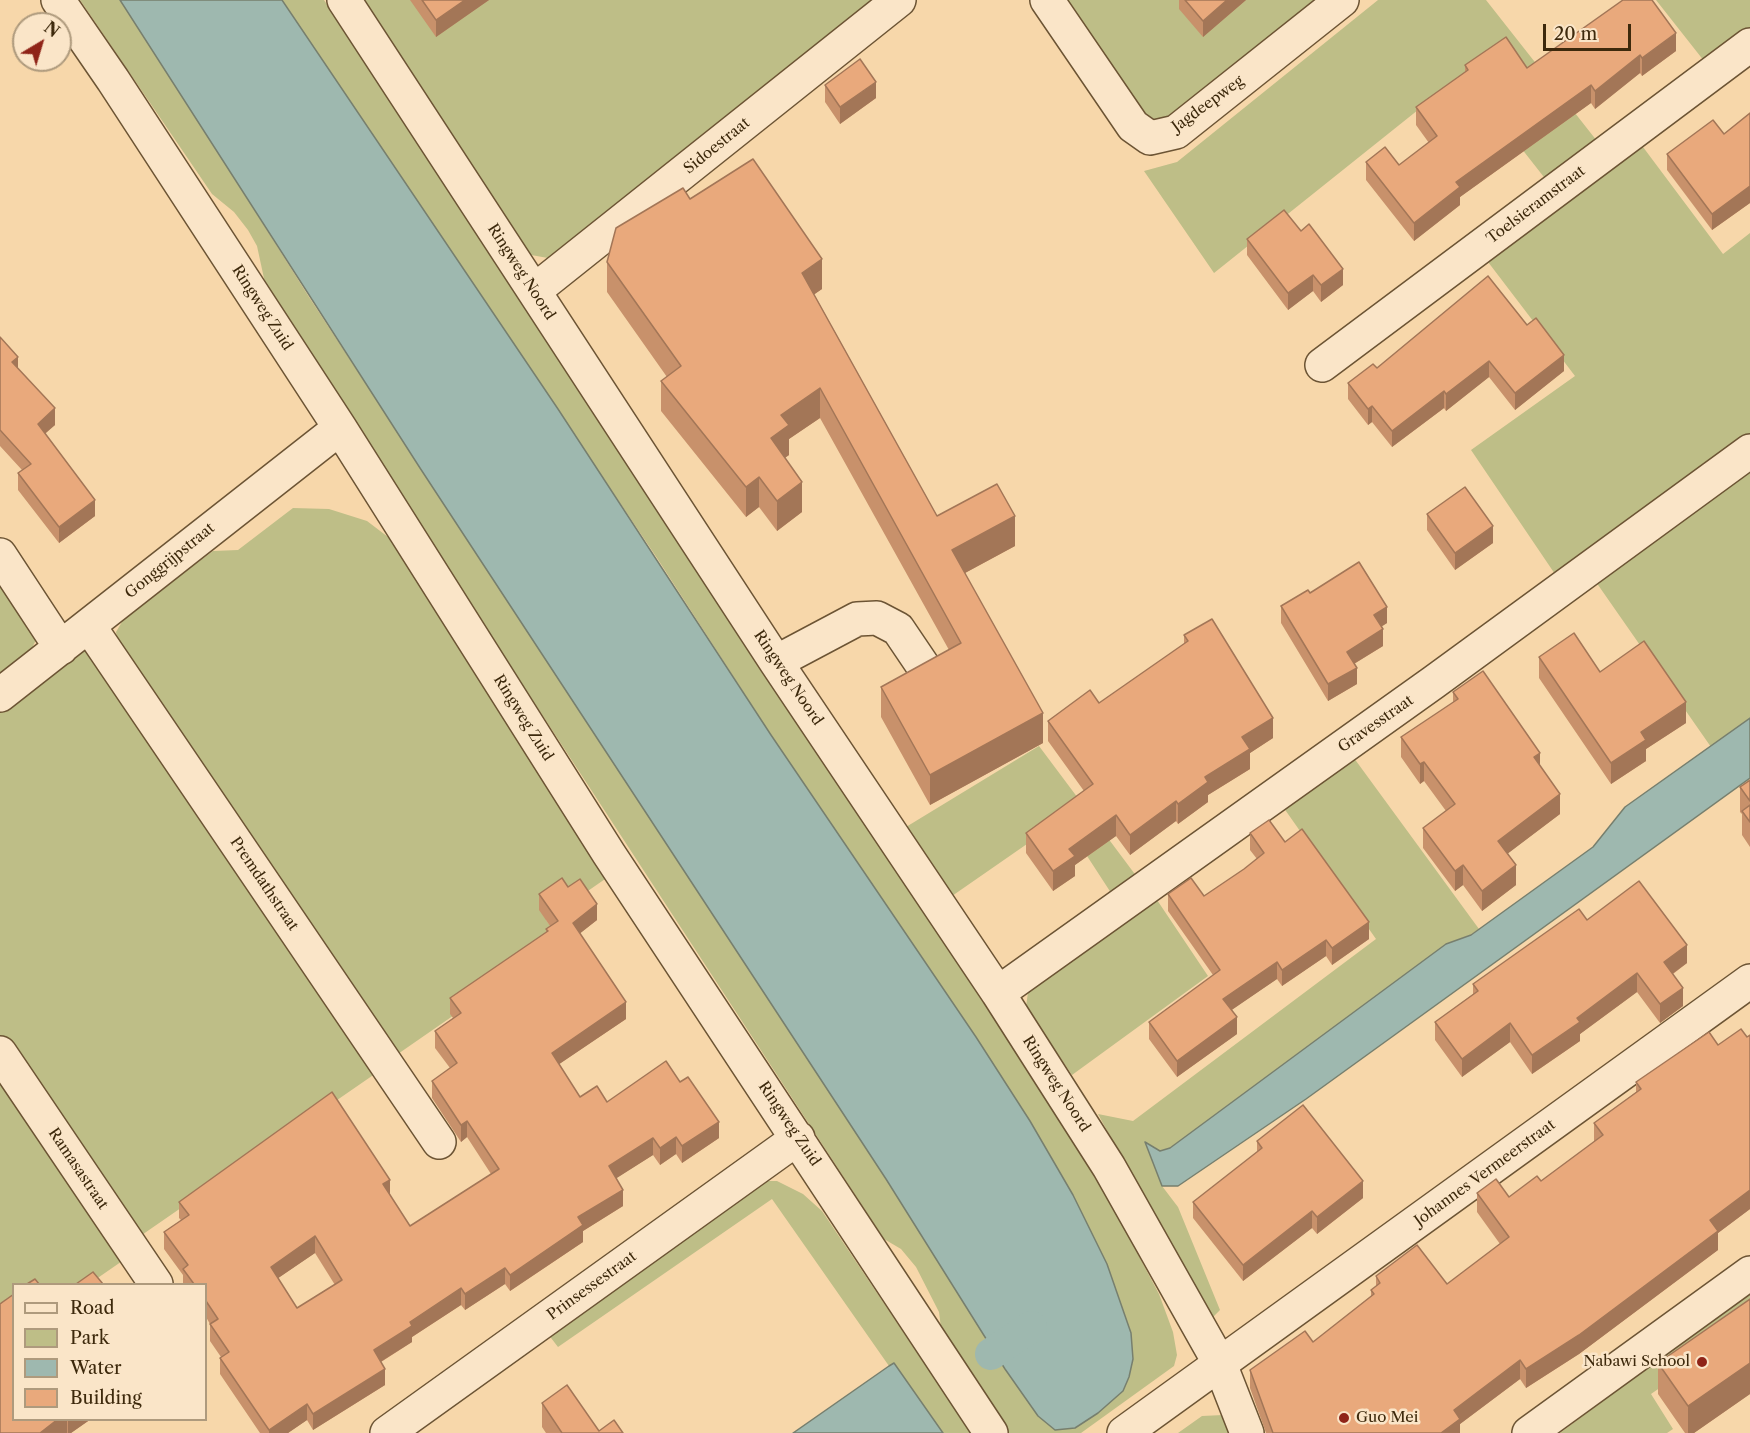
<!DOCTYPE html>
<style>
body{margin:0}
#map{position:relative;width:1750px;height:1433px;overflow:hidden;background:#f7d7aa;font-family:"Libre Caslon Text",serif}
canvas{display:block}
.legend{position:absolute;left:12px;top:1283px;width:195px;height:138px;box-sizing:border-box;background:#fae5c8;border:2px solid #ae9a7d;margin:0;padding:8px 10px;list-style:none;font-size:18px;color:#3d290c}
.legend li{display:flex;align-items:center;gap:12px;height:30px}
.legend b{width:30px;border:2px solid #ae9a7d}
.north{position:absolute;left:12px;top:12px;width:60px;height:60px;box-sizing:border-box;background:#fae5c8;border:2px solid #ae9a7d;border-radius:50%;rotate:38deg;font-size:16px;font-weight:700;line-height:24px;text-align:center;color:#3d290c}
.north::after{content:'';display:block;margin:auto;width:21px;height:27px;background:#8f2418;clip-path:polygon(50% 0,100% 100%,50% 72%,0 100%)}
.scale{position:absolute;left:1543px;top:24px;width:88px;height:27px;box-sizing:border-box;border:3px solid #3d290c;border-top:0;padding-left:8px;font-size:18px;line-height:21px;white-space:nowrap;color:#3d290c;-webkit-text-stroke:4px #fae5c8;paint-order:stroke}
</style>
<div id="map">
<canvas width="1750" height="1433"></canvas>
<ul class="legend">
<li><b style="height:8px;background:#fae5c8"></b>Road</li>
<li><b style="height:16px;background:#bebe87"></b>Park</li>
<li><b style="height:16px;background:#9eb8af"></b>Water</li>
<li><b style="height:16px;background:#e9a97c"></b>Building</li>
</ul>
<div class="north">N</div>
<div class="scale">20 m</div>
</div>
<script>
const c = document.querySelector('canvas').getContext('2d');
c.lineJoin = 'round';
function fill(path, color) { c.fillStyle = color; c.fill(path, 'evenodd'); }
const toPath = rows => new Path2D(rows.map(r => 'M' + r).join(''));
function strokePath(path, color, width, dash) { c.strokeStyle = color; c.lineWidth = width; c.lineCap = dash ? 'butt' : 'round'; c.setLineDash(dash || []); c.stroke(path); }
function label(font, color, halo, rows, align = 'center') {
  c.font = font + ' "Libre Caslon Text",serif'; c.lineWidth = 5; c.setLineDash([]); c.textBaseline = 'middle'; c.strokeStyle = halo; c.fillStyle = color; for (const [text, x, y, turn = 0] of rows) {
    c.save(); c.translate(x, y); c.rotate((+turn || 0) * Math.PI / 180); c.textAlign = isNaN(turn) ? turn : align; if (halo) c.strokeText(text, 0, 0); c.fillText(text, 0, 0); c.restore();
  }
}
fill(toPath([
 [80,0,120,0,138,25,309,297,886,1179,1005,1369,1038,1416,1055,1430,1075,1428,1098,1413,1123,1391,1073,1195,1030,1121,976,1037,771,735,657,558,282,0,324,0,494,254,1090,1164,1159,1294,1173,1332,1177,1355,1174,1366,1081,1433,1004,1433,941,1328,939,1312,916,1267,901,1249,884,1239,479,618,265,283,257,246,248,230,234,212,212,194],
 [362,0,881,0,548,258,531,255,517,242],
 [1059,0,1352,0,1158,136],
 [1378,0,1486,0,1597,141,1547,181,1463,74,1214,273,1144,171,1177,162],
 [1656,0,1750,0,1750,34,1708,66],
 [1640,143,1723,254,1750,233,1750,441,1559,580,1471,450,1575,376,1485,258],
 [1750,469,1750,718,1711,747,1596,582],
 [293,508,329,509,367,521,392,540,608,877,546,920,561,941,395,1056,119,649,116,632,126,615,213,551,238,550],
 [0,573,36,640,32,648,0,673],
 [89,648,382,1069,136,1239,0,1038,0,713,78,652],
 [1039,746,1140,881,1115,899,1063,819,952,896,906,827],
 [1351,754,1479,929,1470,935,1446,944,1170,1148,1161,1151,1146,1143,1162,1186,1178,1207,1220,1310,1210,1320,1098,1114,1133,1121,1376,939,1281,804],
 [1155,897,1208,976,1072,1075,1026,1007,1028,992],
 [0,1068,128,1257,89,1284,14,1284,14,1338,0,1320],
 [763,1181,777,1181,803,1194,822,1211,971,1433,943,1433,893,1363,889,1366,772,1199,558,1347,548,1334],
 [1750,1291,1750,1325,1651,1394,1673,1429,1667,1433,1560,1433],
 [1223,1415,1237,1433,1178,1433,1202,1416]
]), '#bebe87');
const water = toPath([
 [120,0,282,0,558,409,771,735,976,1037,1030,1121,1073,1195,1107,1264,1131,1333,1133,1359,1129,1377,1123,1391,1098,1413,1075,1428,1055,1430,1038,1416,1005,1369,886,1179,420,468,120,0],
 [1750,718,1750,778,1306,1099,1178,1186,1162,1186,1145,1142,1160,1151,1170,1148,1446,944,1471,935,1593,847,1625,807,1750,718],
 [894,1363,943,1433,793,1433,889,1366,894,1363]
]);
fill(water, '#9eb8af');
strokePath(water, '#777f6e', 1.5);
strokePath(toPath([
 [991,1354,1031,1327]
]), '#9eb8af', 32);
const minor = toPath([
 [58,0,113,80,340,428,609,854,991,1433],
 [344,0,776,662,998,993,1109,1167,1220,1364,1247,1433],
 [1047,0,1133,126,1150,138,1176,132,1342,0],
 [534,291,899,0],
 [1322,365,1750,45],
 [0,555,61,648],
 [89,626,439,1142],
 [776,662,857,619,877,618,898,629,923,666],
 [0,695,340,428],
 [998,993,1434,682,1750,451],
 [0,1053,156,1284],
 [387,1433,798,1138],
 [1124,1433,1750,981],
 [1529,1433,1750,1273]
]);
strokePath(minor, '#6c5434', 36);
strokePath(minor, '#fae5c8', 33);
fill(toPath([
 [410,0,489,0,436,37],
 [1179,0,1246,0,1203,37,1179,9],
 [1676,51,1642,76,1640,73,1595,109,1591,103,1460,197,1460,205,1414,241,1366,180,1366,162,1399,165,1429,143,1416,125,1416,107,1465,73,1465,65,1527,68],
 [825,85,876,98,840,124,825,102],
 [1750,113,1750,203,1712,230,1667,170,1667,154,1724,134],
 [690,199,822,289,814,294,937,516,1015,546,965,573,1043,743,930,805,881,717,881,687,949,650,820,418,789,439,789,455,785,458,802,512,777,531,759,507,746,517,661,411,661,381,667,377,607,292,607,262],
 [1247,239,1343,285,1321,302,1313,291,1288,310,1247,255],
 [1488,276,1564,371,1515,410,1489,377,1446,411,1444,408,1392,447,1372,422,1368,425,1348,399,1348,383,1377,368],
 [0,337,18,369,55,425,45,433,95,516,59,543,18,490,18,473,22,470,0,446],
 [1427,514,1493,543,1455,570,1427,530],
 [1310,593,1387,623,1381,627,1383,646,1354,664,1357,684,1328,701,1281,623,1281,606],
 [1184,635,1273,738,1250,753,1250,769,1208,795,1208,802,1178,824,1176,821,1130,855,1116,836,1075,865,1075,876,1053,891,1026,853,1026,833,1084,791,1048,741,1048,721,1099,703,1184,644],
 [1539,657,1686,723,1646,749,1646,761,1611,784,1539,678],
 [1453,692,1540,766,1560,814,1508,853,1516,885,1482,911,1463,885,1455,891,1423,848,1423,828,1446,811,1424,781,1420,784,1401,757,1401,737,1453,703],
 [1750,780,1750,847,1742,835,1742,814,1740,812,1740,787],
 [1250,833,1285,842,1369,939,1332,965,1326,956,1282,986,1277,979,1231,1010,1237,1034,1177,1077,1149,1039,1149,1022,1213,975,1168,911,1168,894,1204,896,1244,869,1257,859,1250,850],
 [568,887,597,920,580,933,626,1019,559,1064,580,1097,607,1102,719,1138,682,1163,676,1154,660,1165,653,1155,616,1178,623,1206,583,1231,583,1242,510,1291,505,1284,465,1310,461,1305,412,1337,412,1342,381,1362,385,1385,313,1430,307,1420,288,1433,260,1433,220,1374,220,1358,221,1357,210,1341,210,1324,206,1317,206,1284,183,1284,183,1275,164,1249,164,1232,181,1220,179,1218,179,1202,390,1195,410,1226,491,1174,467,1137,461,1142,432,1098,432,1081,450,1068,435,1048,435,1031,453,1018,450,1014,450,998,546,933,546,929,550,926,539,910,539,894],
 [315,1253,335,1285,297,1308,278,1278],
 [1587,920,1687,963,1673,974,1683,1006,1660,1023,1637,992,1580,1034,1580,1041,1532,1074,1510,1042,1462,1077,1435,1040,1435,1022,1473,994,1473,984],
 [1750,1035,1750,1209,1718,1233,1718,1250,1579,1354,1526,1388,1520,1379,1460,1424,1460,1433,1266,1433,1250,1388,1250,1370,1313,1342,1371,1296,1371,1290,1376,1287,1376,1276,1447,1284,1500,1244,1477,1212,1477,1193,1509,1197,1541,1181,1594,1142,1594,1123,1636,1092,1636,1082,1718,1045,1747,1037],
 [1257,1141,1363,1198,1317,1234,1312,1228,1243,1281,1193,1218,1193,1202,1257,1152],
 [1750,1299,1750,1394,1694,1433,1685,1433,1658,1394,1658,1363],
 [542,1403,599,1431,623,1433,546,1433,542,1427],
 [14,1419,91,1419,71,1433,0,1433]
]), '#c8916b');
fill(toPath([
 [465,0,489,0,436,37,436,20],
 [1227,0,1246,0,1203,37,1203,21],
 [1676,33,1676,51,1642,76,1642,58],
 [1640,55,1640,73,1595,109,1595,91],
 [876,82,876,98,840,124,840,107],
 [1591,85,1591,103,1460,197,1460,205,1414,241,1414,223,1456,182],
 [1750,186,1750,203,1712,230,1712,214],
 [822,259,822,289,802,303,802,273],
 [1343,269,1343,285,1321,302,1321,285],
 [1313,275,1313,291,1288,310,1288,293],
 [1564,355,1564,371,1515,410,1515,393],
 [18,357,18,373,12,362],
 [1489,361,1489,377,1446,411,1446,394],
 [820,388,820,418,789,439,789,455,771,467,771,438,781,415],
 [1444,391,1444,408,1392,447,1392,431],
 [1372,406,1372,422,1368,425,1368,409],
 [55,408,55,425,38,440,38,424],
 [759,477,759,507,746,517,746,487],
 [802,482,802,512,777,531,777,501],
 [95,500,95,516,59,543,59,527],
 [1015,516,1015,546,952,580,952,550],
 [1493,526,1493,543,1455,570,1455,553],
 [1387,607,1387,623,1374,631,1374,615],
 [1383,629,1383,646,1347,668,1347,652],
 [1357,668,1357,684,1328,701,1328,684],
 [1686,702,1686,723,1646,749,1646,761,1611,784,1611,763,1641,732],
 [1043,713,1043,743,930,805,930,775],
 [1273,718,1273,738,1250,753,1250,769,1208,795,1208,802,1178,824,1178,804,1242,737],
 [1540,753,1540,773,1534,757],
 [1424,762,1424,781,1420,784,1420,764],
 [1560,794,1560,814,1498,861,1498,841],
 [1176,801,1176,821,1130,855,1130,835],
 [1116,815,1116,836,1075,865,1075,876,1053,891,1053,871,1069,849],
 [1463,865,1463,885,1455,891,1455,871],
 [1516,865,1516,885,1482,911,1482,891],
 [597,904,597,920,573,939,573,923],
 [1369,922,1369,939,1332,965,1332,948],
 [1326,940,1326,956,1282,986,1282,970],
 [1687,945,1687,963,1664,980,1664,962],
 [1277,962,1277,979,1223,1016,1223,999],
 [1637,973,1637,992,1580,1034,1580,1041,1532,1074,1532,1055,1577,1018],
 [1683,988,1683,1006,1660,1023,1660,1004],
 [626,1002,626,1019,552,1069,552,1053],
 [1237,1017,1237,1034,1177,1077,1177,1061],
 [1510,1023,1510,1042,1462,1077,1462,1059],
 [467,1121,467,1137,461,1142,461,1125],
 [719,1122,719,1138,682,1163,682,1146],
 [676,1137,676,1154,660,1165,660,1148],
 [653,1138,653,1155,609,1183,609,1166],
 [390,1180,390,1196,383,1184],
 [1363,1181,1363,1198,1317,1234,1317,1217],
 [623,1190,623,1206,583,1231,583,1242,510,1291,510,1275,578,1217],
 [1750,1190,1750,1209,1718,1233,1718,1250,1579,1354,1526,1388,1526,1369,1710,1220],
 [1312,1211,1312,1228,1243,1281,1243,1265],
 [315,1236,315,1253,271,1283,271,1267],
 [505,1268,505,1284,465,1310,465,1294],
 [461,1288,461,1305,412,1337,412,1342,374,1366,374,1350,410,1322],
 [1520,1360,1520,1379,1460,1424,1460,1433,1441,1433,1454,1410],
 [1750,1363,1750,1394,1694,1433,1688,1433,1688,1406],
 [385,1369,385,1385,313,1430,313,1414],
 [307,1404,307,1420,288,1433,269,1433,269,1430],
 [58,1419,67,1419,67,1433,40,1433],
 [68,1419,91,1419,71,1433,68,1433]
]), '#a37657');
const building = toPath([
 [422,0,465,0,436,20,422,0],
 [1185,0,1227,0,1203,21,1185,0],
 [1623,0,1652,0,1676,33,1642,58,1640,55,1595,91,1591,85,1456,182,1460,187,1414,223,1366,162,1385,147,1399,165,1437,136,1416,107,1468,70,1465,65,1506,37,1527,68,1623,0],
 [860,59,876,82,840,107,825,85,860,59],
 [1750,113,1750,186,1712,214,1667,154,1713,120,1724,134,1750,113],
 [753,159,822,259,802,273,937,516,997,484,1015,516,952,550,1043,713,930,775,881,687,961,643,820,388,781,415,789,425,771,438,802,482,777,501,759,477,746,487,661,381,681,366,607,262,616,228,683,188,690,199,753,159],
 [1284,210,1301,231,1309,224,1343,269,1321,285,1313,275,1288,293,1247,239,1284,210],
 [1488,276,1527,325,1536,318,1564,355,1515,393,1489,361,1446,394,1444,391,1392,431,1372,406,1368,409,1348,383,1373,364,1377,368,1488,276],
 [0,337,18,357,12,362,55,408,38,424,95,500,59,527,18,473,31,464,0,430,0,337],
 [1465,487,1493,526,1455,553,1427,514,1465,487],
 [1359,562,1387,607,1374,615,1383,629,1347,652,1357,668,1328,684,1281,606,1308,590,1310,593,1359,562],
 [1212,619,1273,718,1242,737,1250,749,1205,777,1208,782,1178,804,1176,801,1130,835,1116,815,1069,849,1075,856,1053,871,1026,833,1093,784,1048,721,1090,690,1099,703,1188,641,1184,635,1212,619],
 [1574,633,1600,672,1644,641,1686,702,1641,732,1646,740,1611,763,1539,657,1574,633],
 [1483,671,1540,753,1534,757,1560,794,1498,841,1516,865,1482,891,1463,865,1455,871,1423,828,1455,804,1424,762,1420,764,1401,737,1458,699,1453,692,1483,671],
 [1750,780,1750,801,1740,787,1750,780],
 [1750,805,1750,822,1742,811,1750,805],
 [1269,820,1285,842,1302,829,1369,922,1332,948,1326,940,1282,970,1277,962,1223,999,1237,1017,1177,1061,1149,1022,1220,970,1168,894,1191,878,1204,896,1244,869,1264,853,1250,833,1269,820],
 [562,878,568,887,580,879,597,904,573,923,626,1002,552,1053,580,1097,597,1086,607,1102,666,1061,680,1082,688,1077,719,1122,682,1146,676,1137,660,1148,653,1138,609,1166,623,1190,578,1217,583,1225,510,1275,505,1268,465,1294,461,1288,410,1322,412,1326,374,1350,385,1369,313,1414,307,1404,269,1430,220,1358,229,1352,210,1324,218,1319,206,1301,206,1284,194,1284,183,1269,188,1265,164,1232,189,1215,179,1202,332,1092,390,1180,383,1184,410,1226,499,1169,467,1121,461,1125,432,1081,457,1063,435,1031,461,1013,450,998,548,931,546,929,558,921,539,894,562,878],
 [315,1236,342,1280,297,1308,271,1267,315,1236],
 [1639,881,1687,945,1664,962,1683,988,1660,1004,1637,973,1577,1018,1580,1022,1532,1055,1510,1023,1462,1059,1435,1022,1478,991,1473,984,1579,909,1587,920,1639,881],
 [1741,1029,1747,1037,1750,1035,1750,1190,1710,1220,1718,1231,1579,1335,1526,1369,1520,1360,1454,1410,1460,1419,1441,1433,1273,1433,1250,1370,1305,1331,1313,1342,1374,1294,1371,1290,1380,1283,1376,1276,1417,1245,1447,1284,1509,1237,1477,1193,1496,1179,1509,1197,1537,1176,1541,1181,1603,1135,1594,1123,1641,1089,1636,1082,1709,1032,1718,1045,1741,1029],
 [1303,1105,1363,1181,1317,1217,1312,1211,1243,1265,1193,1202,1262,1148,1257,1141,1303,1105],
 [93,1272,103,1284,76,1284,93,1272],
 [35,1279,39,1284,27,1284,35,1279],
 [14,1294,14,1419,58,1419,40,1433,0,1433,0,1304,14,1294],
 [1750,1299,1750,1363,1688,1406,1658,1363,1750,1299],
 [567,1385,599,1431,614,1420,623,1433,562,1433,542,1403,567,1385]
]);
fill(building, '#e9a97c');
strokePath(building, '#a37657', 1.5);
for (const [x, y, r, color] of [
 [1702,1362,6,"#8f2418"],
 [1344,1418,6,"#8f2418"]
]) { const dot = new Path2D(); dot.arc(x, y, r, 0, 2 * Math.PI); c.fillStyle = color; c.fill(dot); strokePath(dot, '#fae5c8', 2); }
label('15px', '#3d290c', '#fae5c8', [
 ["Jagdeepweg",1208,104,-36],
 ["Sidoestraat",717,146,-39],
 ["Toelsieramstraat",1536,205,-37],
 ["Ringweg Noord",521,272,57],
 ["Ringweg Zuid",262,308,57],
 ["Gonggrijpstraat",170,561,-39],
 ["Ringweg Noord",788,678,56],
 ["Ringweg Zuid",523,718,58],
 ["Gravesstraat",1376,724,-35],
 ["Premdathstraat",264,884,56],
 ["Ringweg Noord",1056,1084,57],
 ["Ringweg Zuid",789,1124,56],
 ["Ramasastraat",78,1169,56],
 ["Johannes Vermeerstraat",1485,1173,-36],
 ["Prinsessestraat",592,1286,-36]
]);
label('15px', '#3d290c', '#fae5c8', [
 ["Nabawi School",1690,1362],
 ["Guo Mei",1356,1418,"left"]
], 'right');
</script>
